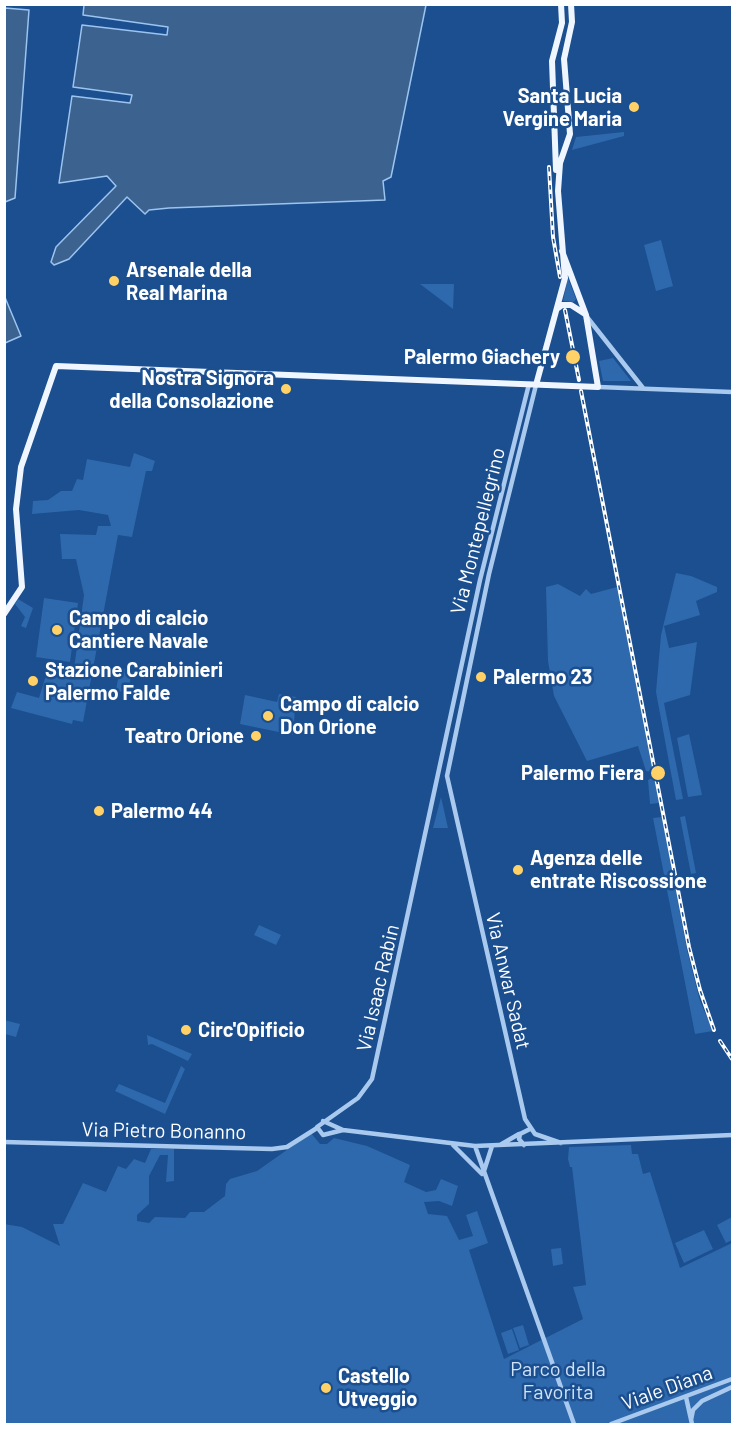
<!DOCTYPE html>
<style>
body{margin:0}
#map{position:relative;width:737px;height:1429px;overflow:hidden;background:#1b4f8f;font-family:Barlow,sans-serif}
canvas{display:block}
.frame{position:absolute;inset:0;border:6px solid #fff;pointer-events:none}
</style>
<div id="map">
<canvas width="737" height="1429"></canvas>
<div class="frame"></div>
</div>
<script>
const c = document.querySelector('canvas').getContext('2d');
c.lineJoin = 'round';
function fill(path, color) { c.fillStyle = color; c.fill(path, 'evenodd'); }
const toPath = rows => new Path2D(rows.map(r => 'M' + r).join(''));
function strokePath(path, color, width, dash) { c.strokeStyle = color; c.lineWidth = width; c.lineCap = dash ? 'butt' : 'round'; c.setLineDash(dash || []); c.stroke(path); }
function label(font, color, halo, rows, align = 'center') {
  c.font = font + ' Barlow,sans-serif'; c.lineWidth = 5; c.setLineDash([]); c.textBaseline = 'middle'; c.strokeStyle = halo; c.fillStyle = color; for (const [text, x, y, turn = 0] of rows) {
    c.save(); c.translate(x, y); c.rotate((+turn || 0) * Math.PI / 180); c.textAlign = isNaN(turn) ? turn : align; if (halo) c.strokeText(text, 0, 0); c.fillText(text, 0, 0); c.restore();
  }
}
fill(toPath([
 [624,132,624,136,572,150,576,137],
 [661,240,673,286,656,291,644,245],
 [568,278,576,299,574,302,563,301],
 [420,284,454,284,453,309],
 [613,358,631,381,603,381,599,361],
 [134,453,155,461,152,471,146,471,132,537,118,535,83,722,73,720,72,724,11,708,17,692,39,698,48,669,73,676,84,595,76,559,62,559,60,534,96,535,98,526,111,526,108,515,79,510,32,514,33,501,48,500,61,491,72,491,77,479,83,480,87,459,130,467],
 [676,573,691,576,717,587,717,592,696,601,700,615,664,626,669,648,697,642,690,695,664,703,683,799,676,800,656,692,661,635],
 [558,584,580,596,586,589,591,594,617,587,653,772,646,771,638,746,587,761,554,696,548,661,546,587],
 [44,598,78,603,70,662,36,657],
 [18,599,33,608,26,628,21,626,25,617,15,604],
 [120,668,132,670,128,694,116,690],
 [279,694,296,697,293,735,240,724,245,695,277,702],
 [689,734,702,795,688,797,677,738],
 [654,777,659,803,650,804,648,780],
 [441,797,448,828,433,828,440,801],
 [685,816,696,873,691,874,680,817],
 [662,817,687,950,700,1001,713,1031,695,1034,653,818],
 [259,925,281,935,276,945,254,935],
 [4,1020,20,1024,16,1037,5,1034],
 [147,1035,192,1054,188,1061,152,1044,148,1045],
 [181,1066,185,1069,165,1114,115,1091,119,1084,165,1103],
 [311,1133,320,1144,327,1144,334,1138,367,1146,410,1165,404,1182,426,1192,436,1190,441,1179,458,1186,452,1206,439,1201,424,1202,428,1214,447,1216,459,1240,473,1236,466,1215,477,1211,488,1243,469,1250,504,1359,583,1319,573,1287,586,1285,572,1167,570,1167,568,1159,569,1147,631,1145,632,1154,638,1154,643,1174,650,1172,680,1268,732,1243,732,1424,5,1424,4,1224,22,1227,60,1246,53,1224,63,1224,83,1183,106,1192,118,1166,126,1169,134,1159,145,1163,151,1149,174,1149,174,1181,166,1182,168,1155,160,1155,149,1176,149,1204,137,1215,137,1221,149,1223,155,1217,185,1218,190,1212,204,1212,221,1199,225,1196,226,1184,230,1179,257,1171],
 [732,1217,732,1240,726,1243,717,1225],
 [704,1230,713,1249,684,1263,675,1243],
 [561,1248,563,1264,553,1266,551,1249],
 [523,1325,529,1345,520,1348,513,1328],
 [512,1329,519,1350,508,1354,501,1333]
]), '#2e69ad');
const water = toPath([
 [84,5,426,5,391,177,383,181,385,200,169,208,149,210,145,214,127,197,69,259,54,265,51,262,56,247,116,186,107,176,59,183,72,96,130,103,132,95,73,87,82,25,167,35,168,27,83,15,84,5],
 [5,8,29,10,15,198,5,202,5,8],
 [4,295,21,336,5,343,4,343,4,295]
]);
fill(water, '#3c6290');
strokePath(water, '#9cc4f0', 1.5);
strokePath(toPath([
 [587,317,643,388],
 [536,385,489,574,447,776,525,1119,535,1134,561,1143],
 [598,387,732,392],
 [323,1121,343,1130,475,1146,732,1135],
 [343,1130,323,1135,317,1127,358,1098,372,1079,480,580,529,384],
 [4,1142,272,1149,287,1147,317,1128],
 [453,1145,482,1174],
 [500,1145,519,1134],
 [524,1145,519,1139,520,1134,530,1129],
 [475,1146,574,1424],
 [484,1171,492,1146],
 [686,1397,692,1424],
 [691,1420,693,1410,702,1401,732,1387],
 [611,1424,732,1379]
]), '#a9c9ee', 4.5);
strokePath(toPath([
 [556,170,552,61,562,23,561,4],
 [558,308,562,305,571,305,585,314],
 [536,385,565,278,558,191,560,163,570,134,564,59,572,22,571,4],
 [4,614,22,587,16,509,21,467,56,366,598,387,586,315,562,251]
]), '#f0f6ff', 6);
const rail = toPath([
 [549,167,553,237,560,277],
 [565,310,579,380],
 [581,391,689,947,700,990,714,1030],
 [720,1041,732,1059]
]);
strokePath(rail, '#fff', 4);
strokePath(rail, '#1b4f8f', 1.5, [4.5]);
for (const [x, y, r, color] of [
 [634,107,6,"#ffd166"],
 [114,281,6,"#ffd166"],
 [573,357,8,"#ffd166"],
 [286,389,6,"#ffd166"],
 [57,630,6,"#ffd166"],
 [481,677,6,"#ffd166"],
 [33,681,6,"#ffd166"],
 [268,716,6,"#ffd166"],
 [256,736,6,"#ffd166"],
 [658,773,8,"#ffd166"],
 [99,811,6,"#ffd166"],
 [518,870,6,"#ffd166"],
 [186,1030,6,"#ffd166"],
 [326,1388,6,"#ffd166"]
]) { const dot = new Path2D(); dot.arc(x, y, r, 0, 2 * Math.PI); c.fillStyle = color; c.fill(dot); strokePath(dot, '#1b4f8f', 2); }
label('bold 20px', '#fff', '#1b4f8f', [
 ["Santa Lucia",622,96,"right"],
 ["Vergine Maria",622,119,"right"],
 ["Arsenale della",126,270],
 ["Real Marina",126,293],
 ["Palermo Giachery",560,357,"right"],
 ["Nostra Signora",274,378,"right"],
 ["della Consolazione",274,401,"right"],
 ["Campo di calcio",69,618],
 ["Cantiere Navale",69,641],
 ["Stazione Carabinieri",45,670],
 ["Palermo Falde",45,693],
 ["Palermo 23",493,677],
 ["Campo di calcio",280,704],
 ["Don Orione",280,727],
 ["Teatro Orione",244,736,"right"],
 ["Palermo Fiera",644,773,"right"],
 ["Palermo 44",111,811],
 ["Agenza delle",530,858],
 ["entrate Riscossione",530,881],
 ["Circ'Opificio",198,1030],
 ["Castello",338,1376],
 ["Utveggio",338,1399]
], 'left');
label('20px', '#fff', '#1b4f8f', [
 ["Via Montepellegrino",478,531,-76],
 ["Via Anwar Sadat",508,981,77],
 ["Via Isaac Rabin",378,988,-77],
 ["Via Pietro Bonanno",164,1131,1],
 ["Viale Diana",667,1388,-20]
]);
label('20px', '#cfe3fa', '#1b4f8f', [
 ["Parco della",558,1369],
 ["Favorita",558,1392]
]);
</script>
